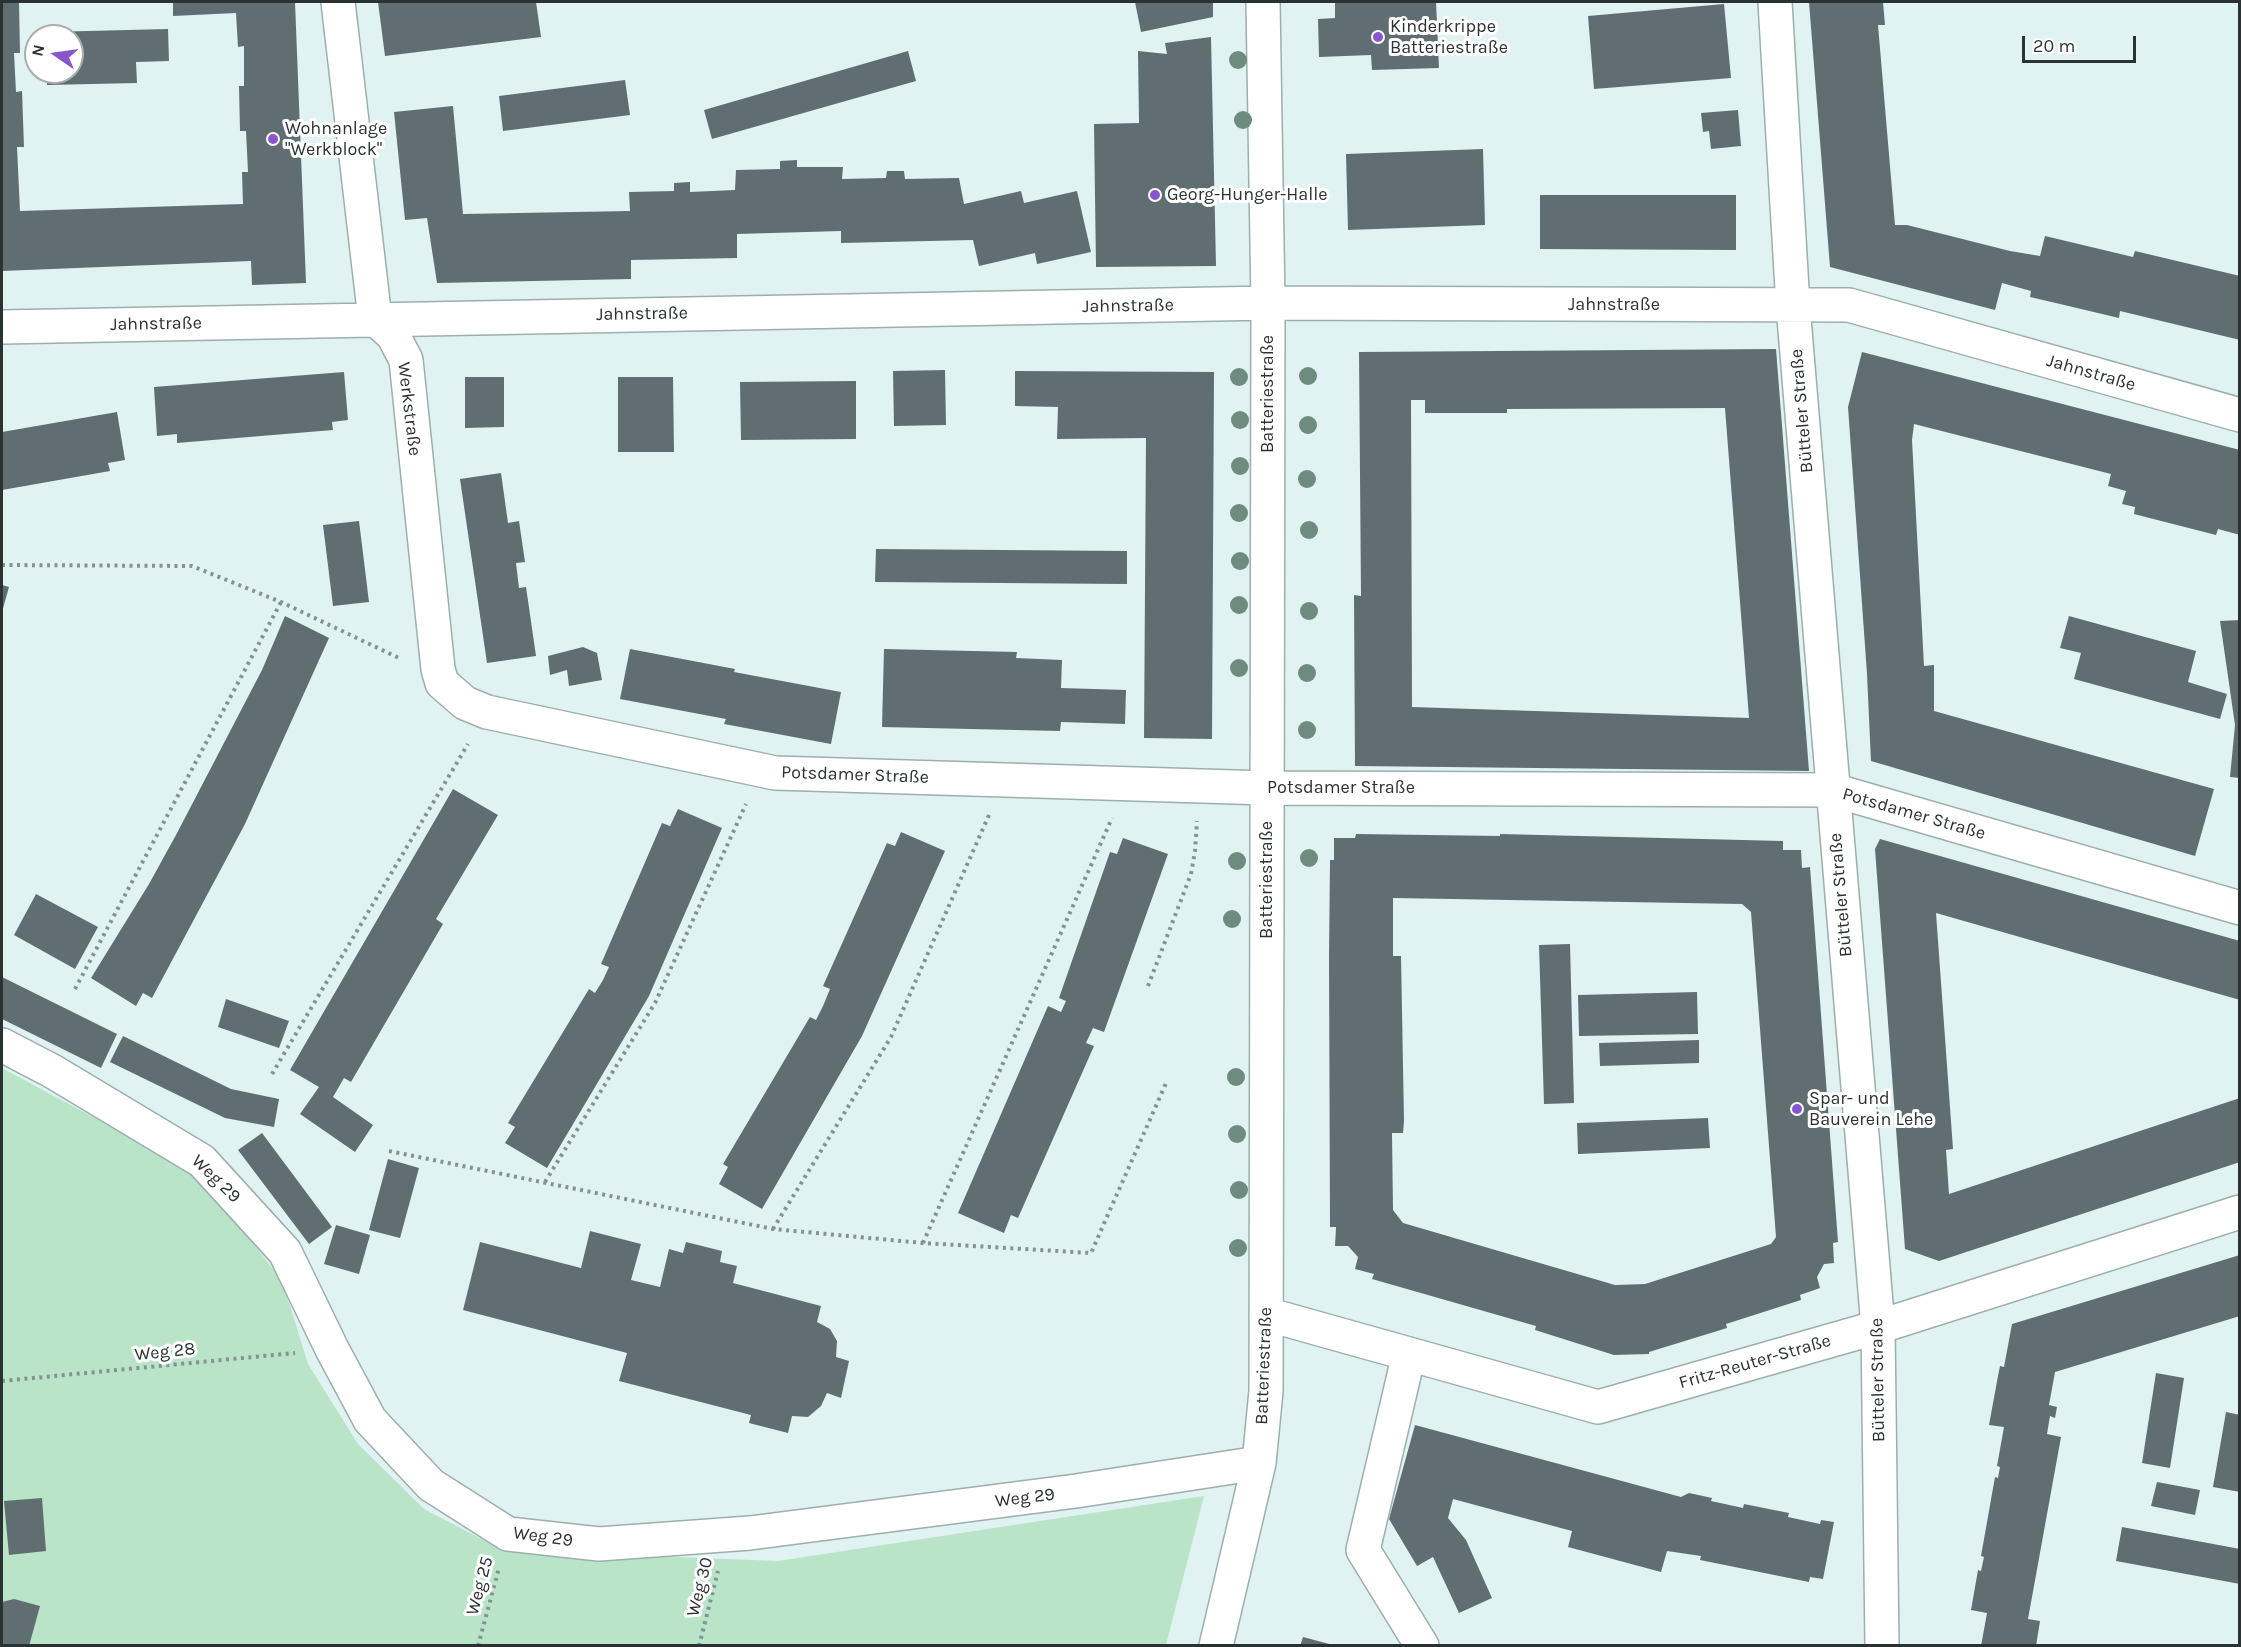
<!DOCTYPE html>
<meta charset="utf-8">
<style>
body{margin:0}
#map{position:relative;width:2241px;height:1647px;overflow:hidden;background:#e1f2f2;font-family:Karla,sans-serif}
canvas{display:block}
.frame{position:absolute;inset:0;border:3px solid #2b3232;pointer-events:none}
.north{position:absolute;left:24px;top:24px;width:60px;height:60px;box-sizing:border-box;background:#fff;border:2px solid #aaadad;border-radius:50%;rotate:283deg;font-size:16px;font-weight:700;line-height:24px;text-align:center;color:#2b3232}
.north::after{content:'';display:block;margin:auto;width:21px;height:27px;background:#8855cd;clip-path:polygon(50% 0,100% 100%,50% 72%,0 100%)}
.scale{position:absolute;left:2022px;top:36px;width:114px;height:27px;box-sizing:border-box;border:3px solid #2b3232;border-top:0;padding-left:8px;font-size:18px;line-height:21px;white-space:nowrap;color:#2b3232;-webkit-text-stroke:4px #fff;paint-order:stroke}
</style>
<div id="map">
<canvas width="2241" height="1647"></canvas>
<div class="frame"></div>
<div class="north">N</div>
<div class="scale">20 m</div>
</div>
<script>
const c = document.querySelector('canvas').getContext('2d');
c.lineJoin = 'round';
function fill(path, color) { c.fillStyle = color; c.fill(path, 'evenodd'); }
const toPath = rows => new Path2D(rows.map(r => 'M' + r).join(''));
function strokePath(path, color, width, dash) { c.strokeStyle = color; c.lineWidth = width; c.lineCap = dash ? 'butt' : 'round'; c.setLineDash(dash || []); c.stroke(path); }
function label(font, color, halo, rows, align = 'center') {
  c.font = font + ' Karla,sans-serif'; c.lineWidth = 6; c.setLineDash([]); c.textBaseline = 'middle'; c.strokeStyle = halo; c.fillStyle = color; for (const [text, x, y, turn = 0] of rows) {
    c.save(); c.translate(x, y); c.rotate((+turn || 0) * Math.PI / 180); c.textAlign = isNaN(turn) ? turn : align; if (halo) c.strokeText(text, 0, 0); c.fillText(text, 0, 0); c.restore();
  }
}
fill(toPath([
 [2,1068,197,1173,282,1280,308,1364,358,1444,424,1509,491,1544,594,1554,778,1561,1204,1496,1166,1645,2,1645]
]), '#b9e4c7');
fill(toPath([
 [2,2,19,2,20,53,14,53,16,92,22,91,24,147,17,147,20,211,243,204,242,172,248,172,246,131,240,131,239,86,244,86,244,46,238,47,236,13,173,16,173,2,295,2,306,283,252,285,251,261,2,271],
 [378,2,536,2,541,37,385,56],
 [1135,2,1213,2,1213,17,1141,32],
 [1335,2,1436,2,1439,68,1372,70,1371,55,1319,57,1318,19,1335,18],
 [1809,2,1883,2,1885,25,1878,25,1895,225,1907,225,2010,251,2040,256,2045,236,2133,257,2135,251,2240,276,2240,340,2120,311,2119,318,2060,304,2030,297,2031,291,2002,283,1995,310,1830,267],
 [1724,4,1731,78,1594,89,1588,16],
 [168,29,169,61,136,62,137,83,47,85,47,72,72,72,72,36,47,36,47,32],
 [1211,37,1216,266,1096,267,1094,124,1139,123,1138,51,1167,54,1165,43],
 [908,51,916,81,712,139,704,110],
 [625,80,630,115,503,131,499,96],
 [453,106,463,214,630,211,629,192,674,191,674,183,690,182,690,192,735,190,736,170,780,169,780,161,797,160,797,167,843,167,842,179,886,178,887,171,904,171,905,179,959,178,964,204,1021,191,1024,203,1077,191,1091,252,1037,264,1035,253,979,266,973,240,841,243,841,231,737,234,737,258,631,260,631,279,437,283,427,218,405,220,394,112],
 [1738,110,1741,146,1711,149,1709,131,1703,132,1701,113],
 [1483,149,1485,225,1348,230,1346,154],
 [1540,195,1736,195,1736,250,1540,249],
 [1776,349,1809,771,1355,766,1354,595,1361,596,1359,352],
 [1411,400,1425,400,1425,413,1507,413,1507,409,1725,408,1749,718,1412,707],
 [1862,352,2240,450,2240,535,2218,529,2216,535,2134,514,2135,507,2122,504,2126,491,2108,486,2111,474,1914,424,1912,440,1924,666,1934,665,1934,711,2214,789,2195,856,1871,761,1867,674,1848,407],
 [945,370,946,425,894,426,893,371],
 [1015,371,1214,372,1212,739,1144,738,1146,438,1057,439,1058,407,1015,406],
 [344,372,348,420,332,422,333,430,177,443,177,434,157,436,154,387],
 [465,377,504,377,504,427,465,428],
 [618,377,673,377,674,452,618,452],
 [856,381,856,439,741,440,740,382],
 [117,412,125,460,108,463,110,471,2,490,2,432],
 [501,473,508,523,519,521,525,562,516,563,519,588,526,587,536,656,487,663,460,479],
 [359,521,369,602,333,606,323,525],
 [876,549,1127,551,1127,584,875,582],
 [2,585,9,587,2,612],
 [285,616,329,638,245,824,152,998,143,993,136,1006,91,978,149,884,176,835,262,670],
 [2069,616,2196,651,2188,682,2227,694,2220,719,2074,679,2081,653,2060,648],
 [2240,620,2240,778,2230,777,2235,725,2220,621],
 [583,647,597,653,602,680,569,686,567,670,550,675,548,656],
 [630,649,735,669,734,672,841,692,831,744,724,724,726,719,620,699],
 [884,649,1017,652,1016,658,1062,660,1061,688,1126,690,1125,724,1061,722,1060,731,882,727],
 [453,789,498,815,436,919,443,924,351,1082,344,1078,333,1097,373,1125,355,1152,300,1114,319,1087,290,1070],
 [678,809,722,828,649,996,547,1168,505,1143,515,1127,508,1123,589,989,595,993,603,980,609,967,601,964,662,823,670,826],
 [901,832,945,851,862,1036,762,1209,719,1184,728,1167,723,1164,810,1017,816,1020,823,1006,830,989,823,986,887,843,895,846],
 [1356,834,1500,836,1500,834,1783,841,1783,850,1801,850,1802,868,1810,867,1838,1242,1833,1243,1834,1263,1824,1264,1817,1277,1820,1288,1800,1295,1801,1300,1726,1324,1727,1328,1649,1352,1649,1354,1614,1355,1535,1330,1536,1326,1372,1279,1374,1274,1355,1269,1358,1257,1348,1246,1335,1246,1336,1227,1330,1227,1329,957,1330,860,1334,860,1334,838,1355,838],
 [1393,898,1742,904,1751,912,1776,1237,1771,1244,1645,1284,1615,1285,1403,1223,1393,1210,1392,1133,1403,1133,1404,1121,1401,956,1393,956],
 [1123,838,1168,854,1104,1032,1093,1028,1086,1043,1094,1046,1018,1218,1011,1215,1004,1233,958,1213,1048,1006,1061,1012,1066,1001,1059,998,1110,852,1117,854],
 [1880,839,2240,941,2240,1000,1936,913,1953,1149,1946,1150,1949,1194,2240,1098,2240,1162,1939,1261,1905,1249,1875,849],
 [36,894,98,927,75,969,14,935],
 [1570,944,1574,1103,1544,1104,1539,945],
 [2,977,117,1034,101,1068,2,1019],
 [1697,992,1698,1034,1579,1036,1578,995],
 [226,999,289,1021,279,1048,218,1027],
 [123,1036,231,1089,279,1099,274,1127,225,1118,110,1062],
 [1699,1040,1699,1063,1600,1066,1599,1043],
 [1708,1118,1710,1148,1578,1154,1577,1123],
 [262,1133,332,1227,309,1244,238,1150],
 [388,1159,419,1168,400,1238,369,1230],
 [336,1225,370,1235,359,1274,324,1264],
 [590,1231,641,1244,631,1280,660,1287,669,1249,683,1253,686,1242,722,1251,720,1262,737,1266,733,1283,821,1306,817,1322,830,1329,837,1341,836,1357,849,1361,841,1398,827,1393,821,1406,808,1417,792,1416,788,1433,749,1423,751,1415,619,1381,627,1353,463,1310,480,1242,581,1268],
 [2240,1255,2240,1316,2055,1372,2049,1405,2057,1407,2055,1418,2050,1416,2047,1434,2061,1437,2028,1619,2040,1621,2036,1646,1981,1646,1987,1613,1971,1610,1978,1570,1981,1571,1984,1557,1981,1556,1995,1477,1998,1478,2000,1467,1997,1466,2004,1427,1989,1425,1998,1376,2000,1366,2004,1367,2012,1324],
 [2156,1373,2184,1378,2170,1468,2142,1463],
 [2226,1412,2240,1415,2240,1492,2213,1487],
 [1415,1425,1681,1497,1689,1493,1712,1498,1711,1501,1743,1508,1744,1504,1789,1513,1788,1517,1820,1524,1821,1520,1834,1522,1823,1579,1810,1577,1809,1582,1700,1560,1701,1556,1667,1551,1661,1572,1568,1547,1572,1531,1453,1499,1448,1518,1466,1540,1492,1598,1459,1613,1433,1557,1417,1566,1389,1519],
 [2157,1482,2200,1490,2195,1515,2151,1506],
 [42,1498,46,1551,9,1555,4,1501],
 [2122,1527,2240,1549,2240,1584,2116,1561],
 [14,1599,40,1606,29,1646,2,1646,2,1602],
 [1303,1637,1333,1645,1333,1646,1300,1646]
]), '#606e72');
const minor = toPath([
 [338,2,375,319,393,335,406,360,438,669,442,683,465,703,487,712,775,773,1267,788,1833,790,2240,908],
 [1775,2,1793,306,1878,1327,1882,1646],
 [2,327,1268,303,1849,305,2240,415],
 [2,1045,52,1071,202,1161,285,1252,332,1349,370,1420,431,1485,508,1534,599,1544,750,1533,1076,1491,1259,1463],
 [1266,1314,1598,1407,1878,1327,2240,1212],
 [1409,1354,1363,1550,1422,1646],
 [1216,1646,1259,1463,1266,1391,1268,303,1263,2]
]);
strokePath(minor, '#9daeae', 36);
strokePath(toPath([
 [2,565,192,566,281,602,401,659],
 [1148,986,1191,874,1195,851,1197,821],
 [75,989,281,602],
 [272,1074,468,744],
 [389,1151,773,1229,923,1243,1091,1253,1167,1081],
 [545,1182,655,1003,746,804],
 [773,1229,891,1037,989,815],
 [923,1243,1112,818],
 [2,1381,295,1353],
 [478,1646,499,1568],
 [699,1646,718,1571]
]), '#869292', 4, [3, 4.5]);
strokePath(minor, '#fff', 33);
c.fillStyle = '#6d8b7e';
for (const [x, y] of [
 [1238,60],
 [1243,120],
 [1308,376],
 [1239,377],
 [1240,420],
 [1308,425],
 [1240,466],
 [1307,479],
 [1239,513],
 [1309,530],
 [1240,561],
 [1239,605],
 [1309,611],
 [1239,668],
 [1307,673],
 [1307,730],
 [1309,858],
 [1237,861],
 [1232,919],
 [1236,1077],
 [1237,1134],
 [1239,1190],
 [1238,1248]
]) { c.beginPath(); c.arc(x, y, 9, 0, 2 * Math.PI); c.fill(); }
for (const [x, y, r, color] of [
 [1378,37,6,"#8855cd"],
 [273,139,6,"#8855cd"],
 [1155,195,6,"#8855cd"],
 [1797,1109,6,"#8855cd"]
]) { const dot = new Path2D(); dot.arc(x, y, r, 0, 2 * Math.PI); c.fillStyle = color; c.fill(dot); strokePath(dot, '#fff', 2); }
label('18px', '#2b3232', '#fff', [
 ["Kinderkrippe",1390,27],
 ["Batteriestraße",1390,48],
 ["Wohnanlage",285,129],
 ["\"Werkblock\"",285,150],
 ["Georg-Hunger-Halle",1167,195],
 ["Spar- und",1809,1099],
 ["Bauverein Lehe",1809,1120]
], 'left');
label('18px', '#2b3232', '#fff', [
 ["Jahnstraße",1614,305],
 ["Jahnstraße",1128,306,-1],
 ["Jahnstraße",642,314,-1],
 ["Jahnstraße",156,324,-1],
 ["Jahnstraße",2091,373,16],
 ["Batteriestraße",1268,394,-90],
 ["Werkstraße",409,409,83],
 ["Bütteler Straße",1802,411,-95],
 ["Potsdamer Straße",855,775,2],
 ["Potsdamer Straße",1341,788],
 ["Potsdamer Straße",1914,814,16],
 ["Batteriestraße",1267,880,-90],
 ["Bütteler Straße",1841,895,-95],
 ["Weg 29",216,1179,44],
 ["Weg 28",165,1352,-6],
 ["Fritz-Reuter-Straße",1755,1362,-16],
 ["Batteriestraße",1264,1366,-88],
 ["Bütteler Straße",1878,1380,-91],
 ["Weg 29",1025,1498,-7],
 ["Weg 29",543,1537,8],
 ["Weg 25",480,1586,-75],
 ["Weg 30",700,1587,-76]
]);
</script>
